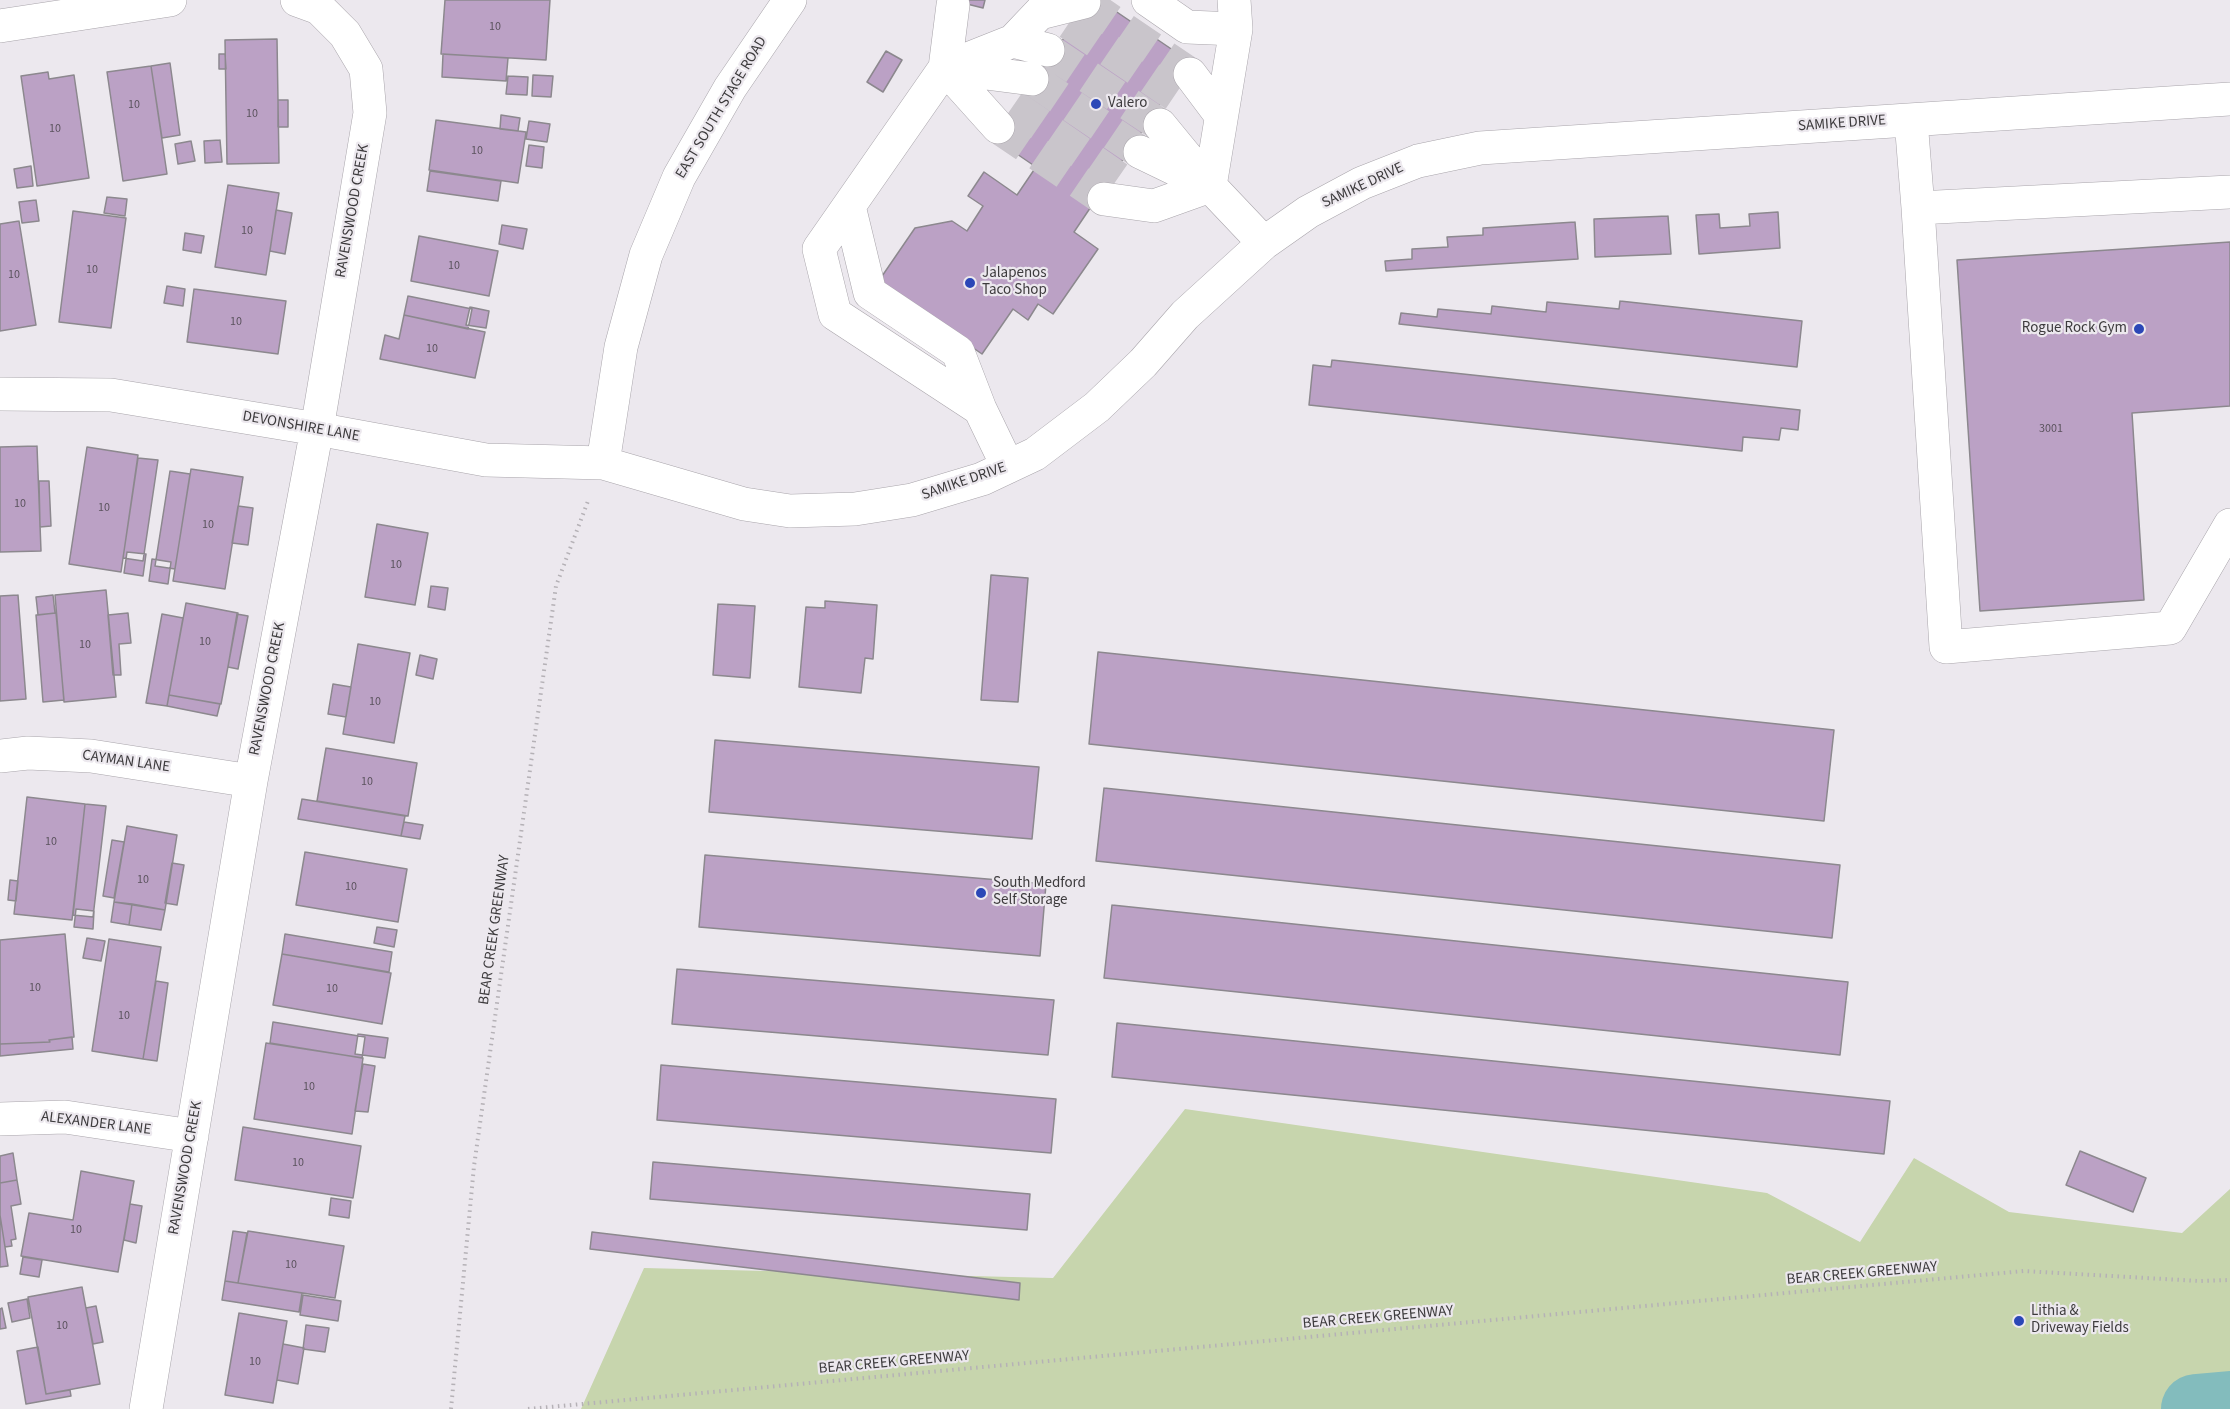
<!DOCTYPE html>
<style>
body{margin:0}
canvas{display:block;background:#ece8ee}
</style>
<canvas width="2230" height="1409"></canvas>
<script>
const c = document.querySelector('canvas').getContext('2d');
c.lineJoin = 'round';
function fill(path, color) { c.fillStyle = color; c.fill(path, 'evenodd'); }
const toPath = rows => new Path2D(rows.map(r => 'M' + r).join(''));
function strokePath(path, color, width, dash) { c.strokeStyle = color; c.lineWidth = width; c.lineCap = dash ? 'butt' : 'round'; c.setLineDash(dash || []); c.stroke(path); }
function label(font, color, halo, rows, align = 'center') {
  c.font = font + ' "Source Sans 3",sans-serif'; c.lineWidth = 4.5; c.setLineDash([]); c.textBaseline = 'middle'; c.strokeStyle = halo; c.fillStyle = color; for (const [text, x, y, turn = 0] of rows) {
    c.save(); c.translate(x, y); c.rotate((+turn || 0) * Math.PI / 180); c.textAlign = isNaN(turn) ? turn : align; if (halo) c.strokeText(text, 0, 0); c.fillText(text, 0, 0); c.restore();
  }
}
fill(toPath([
 [1185,1109,1767,1193,1860,1242,1914,1158,2009,1212,2182,1233,2230,1189,2230,1409,581,1409,644,1268,1053,1278]
]), '#c7d5ad');
strokePath(toPath([
 [2196,1409,2230,1406]
]), '#83bcbd', 70);
const building = toPath([
 [445,0,550,0,546,60,441,54,445,0],
 [951,0,985,0,983,8,951,0],
 [1090,0,1099,0,1189,61,1074,232,1098,249,1053,314,1038,304,1028,320,1013,309,982,354,878,282,915,228,952,221,967,231,983,206,968,196,984,172,1017,195,1036,167,995,139,1090,0],
 [277,39,279,163,227,164,225,40,277,39],
 [886,51,902,60,883,92,867,82,886,51],
 [219,54,225,54,226,69,219,69,219,54],
 [443,54,508,58,506,81,442,77,443,54],
 [170,63,180,135,162,138,151,66,170,63],
 [151,66,167,174,123,181,107,72,151,66],
 [48,72,49,79,74,75,89,178,37,186,21,76,48,72],
 [533,75,553,76,551,97,532,96,533,75],
 [508,76,528,77,527,95,506,94,508,76],
 [278,100,288,100,288,127,278,127,278,100],
 [501,115,520,118,518,131,500,129,501,115],
 [436,120,526,132,518,183,429,170,436,120],
 [529,121,550,124,547,142,526,139,529,121],
 [220,140,222,162,205,163,204,141,220,140],
 [191,141,195,161,178,164,175,144,191,141],
 [529,145,544,147,542,168,526,166,529,145],
 [31,166,33,186,17,188,14,169,31,166],
 [430,171,501,181,498,201,427,191,430,171],
 [228,185,279,193,266,275,215,267,228,185],
 [107,197,127,199,125,216,104,213,107,197],
 [36,200,39,221,22,223,19,202,36,200],
 [276,210,292,213,285,254,270,251,276,210],
 [73,211,126,218,111,328,59,322,73,211],
 [1778,212,1780,248,1699,254,1696,215,1719,214,1720,228,1750,226,1749,214,1778,212],
 [1668,216,1671,254,1595,257,1594,219,1668,216],
 [19,221,36,325,0,331,0,224,19,221],
 [1575,222,1578,259,1386,271,1385,261,1412,259,1412,249,1448,247,1447,237,1483,235,1483,228,1575,222],
 [502,225,527,229,523,249,499,244,502,225],
 [185,233,204,236,201,253,183,250,185,233],
 [419,236,498,251,489,296,411,281,419,236],
 [2230,242,2230,406,2132,413,2144,600,1980,611,1957,260,2230,242],
 [167,286,185,289,183,306,164,303,167,286],
 [194,289,286,301,278,354,187,342,194,289],
 [408,296,472,309,468,329,404,315,408,296],
 [1620,301,1802,321,1797,367,1399,324,1401,313,1437,317,1438,309,1491,314,1492,306,1546,312,1547,302,1619,309,1620,301],
 [470,307,489,311,486,328,466,325,470,307],
 [404,315,485,332,475,378,380,359,385,335,399,339,404,315],
 [1332,360,1800,410,1798,430,1781,428,1779,440,1743,437,1742,451,1309,405,1313,365,1331,367,1332,360],
 [37,446,41,551,0,552,0,447,37,446],
 [87,447,138,455,121,572,69,564,87,447],
 [138,458,158,460,143,561,123,558,138,458],
 [191,469,243,477,225,589,173,581,191,469],
 [170,471,190,474,175,569,155,566,170,471],
 [39,481,49,481,51,526,40,527,39,481],
 [238,506,253,508,248,545,232,543,238,506],
 [377,524,428,533,415,605,365,597,377,524],
 [127,552,146,554,143,576,124,573,127,552],
 [152,559,171,562,168,584,149,581,152,559],
 [991,575,1028,578,1018,702,981,700,991,575],
 [431,586,448,588,445,610,428,607,431,586],
 [106,590,116,697,64,702,55,595,106,590],
 [18,595,26,699,0,701,0,596,18,595],
 [53,595,55,613,38,615,36,597,53,595],
 [825,601,877,605,873,659,865,658,861,693,799,687,806,607,825,608,825,601],
 [186,603,238,613,221,704,169,695,186,603],
 [718,604,755,606,750,678,713,675,718,604],
 [56,613,64,700,43,702,36,615,56,613],
 [128,613,131,643,119,644,121,675,113,675,108,615,128,613],
 [162,614,183,618,167,706,146,703,162,614],
 [237,614,248,616,238,669,228,667,237,614],
 [358,644,410,653,394,743,343,734,358,644],
 [1098,652,1834,730,1824,821,1089,744,1098,652],
 [420,655,437,659,433,679,416,675,420,655],
 [333,684,351,687,346,717,328,714,333,684],
 [169,695,220,704,217,716,167,706,169,695],
 [715,740,1039,767,1032,839,709,812,715,740],
 [326,748,417,763,408,816,317,801,326,748],
 [1104,788,1840,865,1832,938,1096,861,1104,788],
 [27,797,85,804,72,920,14,914,27,797],
 [302,799,405,816,401,836,298,819,302,799],
 [85,804,106,806,93,917,73,915,85,804],
 [404,822,423,825,420,839,401,836,404,822],
 [127,826,177,835,165,910,114,902,127,826],
 [112,840,124,842,114,898,103,896,112,840],
 [305,852,407,869,398,922,296,905,305,852],
 [705,855,1046,884,1040,956,699,927,705,855],
 [172,863,184,865,177,905,165,903,172,863],
 [10,880,18,881,16,901,8,900,10,880],
 [114,902,132,904,129,925,111,922,114,902],
 [132,904,165,910,161,930,129,925,132,904],
 [1112,905,1848,982,1840,1055,1104,978,1112,905],
 [76,909,94,911,93,929,74,927,76,909],
 [377,927,397,930,394,947,374,943,377,927],
 [65,934,74,1037,49,1040,50,1042,0,1044,0,940,65,934],
 [285,934,392,952,389,972,282,954,285,934],
 [87,938,105,941,101,961,83,958,87,938],
 [109,939,161,947,143,1059,92,1051,109,939],
 [282,954,391,973,382,1024,273,1005,282,954],
 [677,969,1054,1000,1048,1055,672,1024,677,969],
 [156,981,168,983,157,1061,143,1059,156,981],
 [273,1022,365,1037,362,1058,270,1043,273,1022],
 [1117,1023,1890,1101,1884,1154,1112,1077,1117,1023],
 [358,1034,388,1038,385,1058,355,1054,358,1034],
 [72,1037,73,1049,0,1056,0,1044,50,1042,49,1040,72,1037],
 [266,1043,363,1058,352,1134,254,1119,266,1043],
 [363,1064,375,1066,368,1112,355,1111,363,1064],
 [661,1065,1056,1099,1051,1153,657,1120,661,1065],
 [243,1127,361,1146,353,1198,235,1180,243,1127],
 [2080,1151,2146,1178,2133,1212,2066,1185,2080,1151],
 [13,1153,17,1180,0,1183,0,1156,13,1153],
 [653,1162,1030,1194,1027,1230,650,1199,653,1162],
 [81,1171,134,1181,118,1272,21,1256,29,1213,73,1220,81,1171],
 [17,1180,21,1204,11,1206,16,1239,11,1240,12,1246,5,1247,0,1215,0,1183,17,1180],
 [331,1198,351,1201,349,1218,329,1215,331,1198],
 [130,1204,142,1206,136,1243,124,1240,130,1204],
 [0,1215,8,1266,0,1267,0,1215],
 [233,1231,247,1233,238,1283,225,1281,233,1231],
 [248,1231,344,1246,335,1298,238,1283,248,1231],
 [592,1232,1020,1283,1019,1300,590,1249,592,1232],
 [23,1257,42,1260,39,1277,20,1274,23,1257],
 [225,1281,302,1293,299,1312,222,1300,225,1281],
 [82,1287,100,1384,46,1394,28,1297,82,1287],
 [303,1295,341,1301,338,1321,300,1315,303,1295],
 [27,1299,30,1318,12,1322,8,1303,27,1299],
 [96,1306,103,1342,93,1344,86,1308,96,1306],
 [2,1308,6,1328,0,1329,0,1309,2,1308],
 [239,1313,287,1321,273,1403,225,1395,239,1313],
 [306,1325,329,1328,325,1352,303,1349,306,1325],
 [283,1344,304,1348,298,1384,277,1380,283,1344],
 [38,1347,46,1394,70,1390,71,1396,26,1404,17,1351,38,1347]
]);
fill(building, '#bba1c5');
strokePath(building, '#8c888e', 1.5);
strokePath(toPath([
 [1084,2,1190,74],
 [1069,23,1175,95],
 [1048,50,1160,125],
 [1032,79,1140,152],
 [1013,106,1118,178],
 [998,127,1104,199]
]), '#c9c5cb', 33, [33, 16]);
const minor = toPath([
 [1148,0,1187,27,1236,29],
 [1234,0,1236,29,1210,186,1264,243],
 [953,5,945,68,819,249,835,314,980,409,1008,467],
 [1040,13,1084,2],
 [0,26,170,0],
 [1013,41,1048,50],
 [945,68,1013,41,1052,0],
 [945,68,998,127],
 [947,68,1032,79],
 [1190,74,1220,114],
 [1911,120,1918,208],
 [1160,125,1210,186],
 [1140,152,1200,181],
 [2230,192,1918,208,1946,647,2170,628,2230,525],
 [1104,199,1154,206,1210,186],
 [849,206,870,293,958,352,980,409],
 [0,394,111,395,317,429,486,460,603,463,744,504,790,511,855,509,912,500,982,479,1035,454,1097,407,1143,363,1185,315,1264,243,1308,212,1362,183,1418,161,1480,148,2230,99],
 [603,463,621,347,646,255,679,177,730,88,790,0],
 [0,756,28,753,91,756,251,781],
 [0,1119,65,1117,192,1136],
 [146,1409,251,781,317,429,370,113,366,69,345,34,319,8,297,0]
]);
strokePath(minor, '#a9a5ab', 34);
strokePath(toPath([
 [451,1409,474,1166,556,586,588,501],
 [528,1409,2024,1271,2199,1281,2230,1280]
]), '#b5b1b6', 4, [1.5, 4.5]);
strokePath(minor, '#fff', 33);
for (const [x, y, r, color] of [
 [1096,104,6,"#2b47b7"],
 [970,283,6,"#2b47b7"],
 [2139,329,6,"#2b47b7"],
 [981,893,6,"#2b47b7"],
 [2019,1321,6,"#2b47b7"]
]) { const dot = new Path2D(); dot.arc(x, y, r, 0, 2 * Math.PI); c.fillStyle = color; c.fill(dot); strokePath(dot, '#ece8ee', 2); }
label('12px', '#5c545f', null, [
 ["10",495,27],
 ["10",134,105],
 ["10",252,114],
 ["10",55,129],
 ["10",477,151],
 ["10",247,231],
 ["10",454,266],
 ["10",92,270],
 ["10",14,275],
 ["10",236,322],
 ["10",432,349],
 ["3001",2051,429],
 ["10",20,504],
 ["10",104,508],
 ["10",208,525],
 ["10",396,565],
 ["10",205,642],
 ["10",85,645],
 ["10",375,702],
 ["10",367,782],
 ["10",51,842],
 ["10",143,880],
 ["10",351,887],
 ["10",35,988],
 ["10",332,989],
 ["10",124,1016],
 ["10",309,1087],
 ["10",298,1163],
 ["10",76,1230],
 ["10",291,1265],
 ["10",62,1326],
 ["10",255,1362]
]);
label('15px', '#3d3b3d', '#ece8ee', [
 ["Valero",1108,104],
 ["Jalapenos",982,274],
 ["Taco Shop",982,291],
 ["Rogue Rock Gym",2127,329,"right"],
 ["South Medford",993,884],
 ["Self Storage",993,901],
 ["Lithia &",2031,1312],
 ["Driveway Fields",2031,1329]
], 'left');
label('15px', '#3d3b3d', '#ece8ee', [
 ["EAST SOUTH STAGE ROAD",722,108,-59],
 ["SAMIKE DRIVE",1842,124,-4],
 ["SAMIKE DRIVE",1363,186,-25],
 ["RAVENSWOOD CREEK",353,211,-80],
 ["DEVONSHIRE LANE",301,427,10],
 ["SAMIKE DRIVE",964,482,-19],
 ["RAVENSWOOD CREEK",268,689,-79],
 ["CAYMAN LANE",126,762,8],
 ["BEAR CREEK GREENWAY",495,930,-82],
 ["ALEXANDER LANE",96,1124,7],
 ["RAVENSWOOD CREEK",186,1168,-80],
 ["BEAR CREEK GREENWAY",1862,1274,-5],
 ["BEAR CREEK GREENWAY",1378,1318,-5],
 ["BEAR CREEK GREENWAY",894,1363,-5]
]);
</script>
